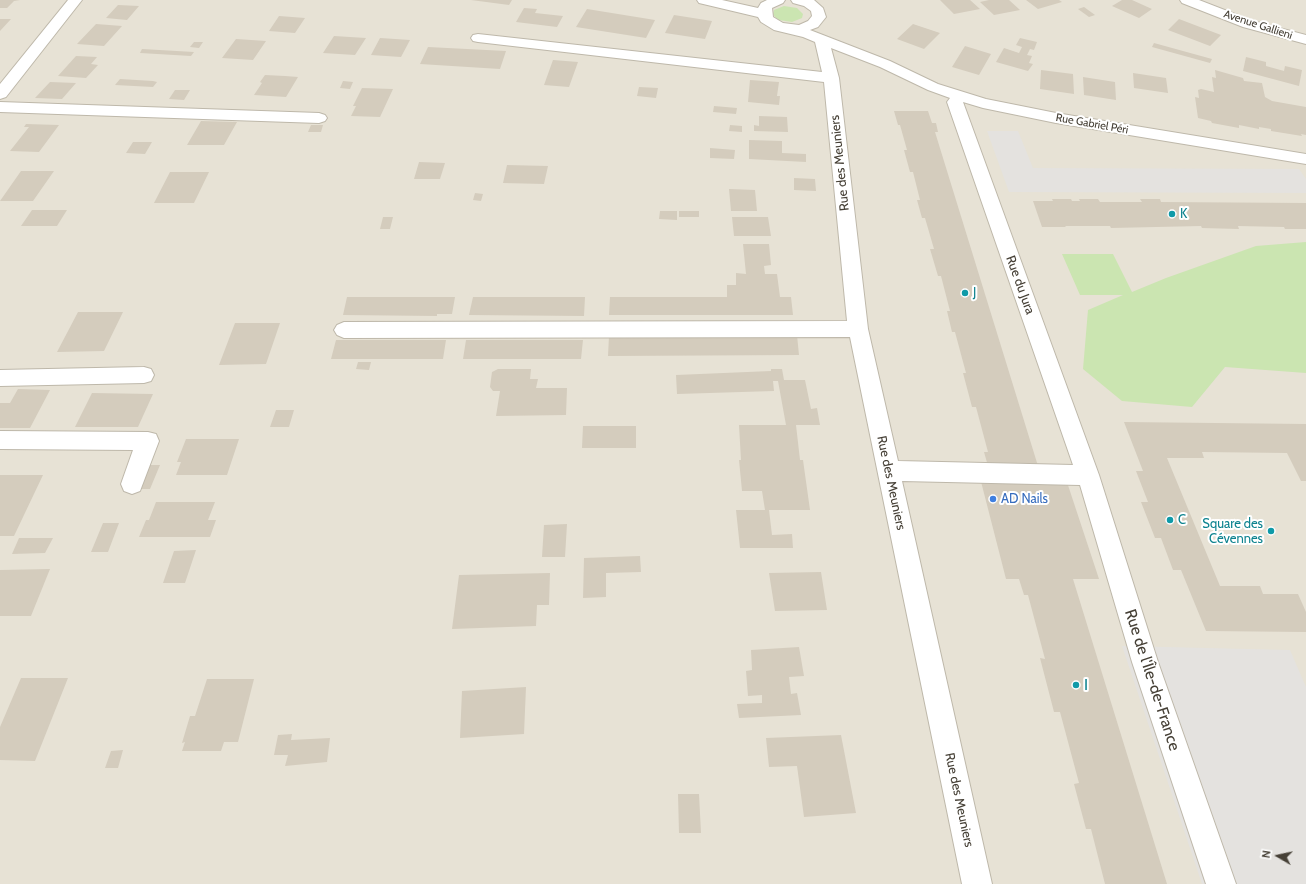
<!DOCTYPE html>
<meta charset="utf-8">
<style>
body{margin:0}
#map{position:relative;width:1306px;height:884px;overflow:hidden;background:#f3f0e7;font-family:Cabin,sans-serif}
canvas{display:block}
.north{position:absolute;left:1258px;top:836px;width:40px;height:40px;-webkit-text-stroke:3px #fff;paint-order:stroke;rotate:279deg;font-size:11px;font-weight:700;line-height:16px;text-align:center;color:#464036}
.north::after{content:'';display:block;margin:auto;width:14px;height:18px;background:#464036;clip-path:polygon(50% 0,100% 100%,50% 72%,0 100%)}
</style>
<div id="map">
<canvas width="1306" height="884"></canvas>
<div class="north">N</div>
</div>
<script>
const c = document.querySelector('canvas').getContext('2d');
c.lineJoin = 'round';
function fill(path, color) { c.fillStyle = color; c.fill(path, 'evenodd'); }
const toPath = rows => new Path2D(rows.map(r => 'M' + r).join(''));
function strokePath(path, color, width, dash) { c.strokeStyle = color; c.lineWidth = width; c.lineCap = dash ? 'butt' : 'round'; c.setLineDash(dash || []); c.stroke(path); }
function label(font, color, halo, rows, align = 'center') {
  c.font = font + ' Cabin,sans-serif'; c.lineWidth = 4; c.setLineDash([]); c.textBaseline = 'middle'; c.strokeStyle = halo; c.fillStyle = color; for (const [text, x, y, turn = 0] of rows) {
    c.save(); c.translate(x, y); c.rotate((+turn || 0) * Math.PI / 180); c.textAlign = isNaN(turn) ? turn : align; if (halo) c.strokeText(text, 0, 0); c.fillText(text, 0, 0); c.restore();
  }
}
fill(toPath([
 [0,0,1306,0,1306,884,0,884]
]), '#e7e2d5');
fill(toPath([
 [784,6,797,8,803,14,802,18,792,22,779,20,775,17,773,14,774,10],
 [1306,242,1306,373,1225,367,1192,407,1122,401,1083,369,1088,310,1123,295,1080,295,1062,254,1113,254,1132,292,1166,278,1256,246]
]), '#cbe5b1');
fill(toPath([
 [987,131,1018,131,1033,168,1299,169,1306,179,1306,193,1009,192],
 [1122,646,1290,650,1306,687,1306,884,1202,884]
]), '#e4e2df');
fill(toPath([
 [0,0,20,0,14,1,7,8,0,8],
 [471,0,512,0,509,5],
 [940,0,970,0,980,9,954,14],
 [989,0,1009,0,1020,10,994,15,980,2],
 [1026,0,1059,0,1062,2,1038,9],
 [1122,0,1132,0,1152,9,1139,18,1112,6],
 [118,5,139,6,127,20,106,18],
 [1084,7,1095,15,1089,17,1078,9],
 [524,8,537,9,535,13,563,16,557,27,516,22],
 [587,9,655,20,646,38,576,27],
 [674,15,712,21,705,39,665,33],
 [279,16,305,18,295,33,269,31],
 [0,19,11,19,0,31],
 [1179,19,1221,35,1210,46,1168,30],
 [96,24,122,26,104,46,77,44],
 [913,24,940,33,924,49,897,39],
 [334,36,366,38,355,55,323,53],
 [380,38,410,40,401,57,371,55],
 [1020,38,1037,42,1034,50,1030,49,1027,55,1032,56,1029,63,1033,64,1028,71,996,62,1004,48,1019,53,1022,47,1016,45],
 [236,39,266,41,253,60,222,58],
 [194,42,203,42,199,48,190,47],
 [1154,43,1212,59,1210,63,1152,47],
 [965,46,991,54,979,75,952,67],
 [428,47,506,51,500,69,420,64],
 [142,49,194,52,191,56,140,53],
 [76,56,97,57,91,64,98,65,86,78,58,76],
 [1246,57,1266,62,1266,66,1284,71,1285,66,1302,70,1299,86,1243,71],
 [553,60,578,62,569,87,544,85],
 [1041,70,1073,74,1074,94,1040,89],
 [1215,70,1243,78,1244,81,1262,83,1265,97,1272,101,1306,107,1306,135,1301,134,1302,136,1271,131,1271,129,1259,127,1259,129,1239,125,1239,128,1212,123,1211,121,1198,118,1195,97,1199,98,1198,90,1201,89,1214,92,1212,77,1216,78],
 [1133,73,1166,78,1168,93,1134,88],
 [265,75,285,76,298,77,286,97,254,95,262,83,260,82],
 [1083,77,1115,82,1116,100,1084,95],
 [120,79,153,81,157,82,153,87,115,85],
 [750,80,779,82,777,96,780,96,779,105,748,102],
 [343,81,353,82,350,89,340,88],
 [50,82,76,83,62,99,35,98],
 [639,87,658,88,656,98,637,96],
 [362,88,393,89,380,117,351,116,356,106,353,106],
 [175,90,190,90,184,100,169,99],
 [714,106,737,108,736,114,713,112],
 [894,111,928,111,932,123,936,123,938,132,935,132,1038,466,1062,467,1099,579,1073,579,1167,884,1105,884,1091,829,1086,829,1074,784,1079,783,1060,712,1054,712,1040,658,1045,659,1028,595,1024,595,1019,579,1006,579,977,466,988,466,984,452,988,452,976,407,972,407,963,373,966,373,955,332,952,332,947,311,950,311,941,276,938,276,930,249,934,249,925,218,922,218,917,200,920,200,913,172,910,172,904,150,907,150,900,125,898,125],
 [759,116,787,117,788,132,754,131,754,125,759,126],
 [201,121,237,122,224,145,187,145],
 [26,124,59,125,39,152,10,151,29,127,24,127],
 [311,125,323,125,321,132,308,132],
 [730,125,742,126,742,132,729,131],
 [749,140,782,141,782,153,806,154,806,162,749,159],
 [133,142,152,142,145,154,126,153],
 [710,148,735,150,734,159,710,158],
 [419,162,445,163,440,179,414,179],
 [507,165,548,166,544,184,503,183],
 [21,171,54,171,33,201,0,201],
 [170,172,209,172,194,203,154,203],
 [794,178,815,179,816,191,794,190],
 [729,189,755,190,757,211,731,211],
 [475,193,483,194,481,201,473,200],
 [1052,199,1071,199,1072,201,1080,201,1079,199,1098,199,1100,202,1142,202,1140,199,1160,199,1161,202,1306,203,1306,229,1285,229,1284,227,1238,226,1239,229,1202,228,1201,226,1111,228,1110,226,1065,226,1066,227,1042,227,1033,201,1053,201],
 [32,210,67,210,57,226,21,226],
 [660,211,677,211,677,220,659,219],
 [679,211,699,211,699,217,679,217],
 [383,217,393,217,390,229,380,229],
 [732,217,768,217,771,236,734,236],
 [743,244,769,244,771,265,764,266,765,274,777,274,780,297,791,297,793,315,609,315,610,297,727,297,727,285,736,285,736,273,746,274],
 [347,297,455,297,452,314,437,314,437,316,343,315],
 [473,297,585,297,584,316,469,315],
 [78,312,123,312,104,351,57,352],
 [235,323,280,323,266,364,219,365],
 [797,335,799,355,608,356,609,336],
 [336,340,446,340,443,359,331,359],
 [466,340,583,340,581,359,463,359],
 [358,362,371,362,369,370,356,369],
 [498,369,531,369,530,379,538,379,536,388,567,388,566,415,496,416,500,391,493,391,490,387,492,372],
 [771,369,782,369,784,380,805,380,811,409,817,408,820,425,796,425,800,460,803,460,810,510,769,510,772,535,792,534,793,548,740,548,736,510,765,510,762,491,742,491,739,460,741,460,739,425,786,425,778,381,773,381,774,391,677,394,676,375,771,371],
 [18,389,50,390,30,428,0,428,0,403,10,403],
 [92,393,153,394,138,427,75,427],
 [276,410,294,410,289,427,270,427],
 [1124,422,1306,424,1306,481,1301,481,1287,453,1202,452,1204,458,1167,458,1220,586,1260,586,1263,594,1298,594,1306,612,1306,632,1206,631,1181,570,1173,570,1161,538,1155,538,1141,502,1148,502,1136,471,1143,471],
 [583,426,636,426,636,448,582,448],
 [186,439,239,439,227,475,176,475,181,462,177,462],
 [145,465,160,465,150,489,136,489],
 [0,475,43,475,14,536,0,536],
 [156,502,215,502,208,520,216,520,210,537,139,537,146,520,149,520],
 [103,523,119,523,108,552,91,552],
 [567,524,565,557,542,557,544,525],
 [19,538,53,538,45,553,12,554],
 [196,550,185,583,163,583,174,551],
 [640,556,641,572,606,573,606,597,583,598,584,558],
 [50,569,31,616,0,616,0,570],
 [821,572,827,610,775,611,769,573],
 [550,573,549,605,537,605,536,626,452,629,459,575],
 [799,647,804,676,789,677,791,694,797,693,801,715,739,718,737,704,762,703,762,695,748,696,746,671,752,670,751,650],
 [21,678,68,678,35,761,0,760,0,727],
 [207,679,254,679,238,742,224,742,221,751,182,751,185,742,182,743,190,716,195,716],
 [526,687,524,734,460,738,462,691],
 [292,734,291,740,330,738,327,762,285,766,288,755,274,755,278,735],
 [841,735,856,813,804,817,797,766,769,767,766,738],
 [123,750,118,768,105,768,111,751],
 [678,794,699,794,701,833,679,833]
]), '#d4ccbd');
const minor = toPath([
 [68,0,82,0,6,97,0,99,0,84,68,0],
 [697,0,722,0,758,8,761,3,767,0,785,0,783,3,772,8,773,17,783,23,799,25,808,21,812,16,811,11,804,6,793,3,791,0,814,0,823,8,826,17,818,27,810,30,890,61,938,84,986,99,1056,113,1306,154,1306,164,1056,123,983,108,963,102,1099,475,1158,662,1236,884,1206,884,1132,662,1080,485,902,481,992,884,962,884,850,337,344,338,337,335,334,330,337,325,344,322,847,321,824,82,478,42,473,41,471,38,473,35,478,34,822,72,815,42,803,37,774,30,761,22,758,17,699,3,697,0],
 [831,48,880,67,928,90,950,98,947,102,1073,465,898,461,868,329,839,78,831,48],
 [1180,0,1199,0,1253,21,1306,35,1306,44,1243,27,1182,3,1180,0],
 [0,102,319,113,325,115,327,118,325,121,319,123,0,112,0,102],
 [144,367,151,369,154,375,151,381,144,383,0,386,0,370,144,367],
 [0,431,148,432,156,434,159,441,140,491,132,494,124,491,121,484,133,450,0,449,0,431]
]);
strokePath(minor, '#beb8aa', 2);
fill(minor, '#fff');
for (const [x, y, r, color] of [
 [1172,214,4,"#0f9aa8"],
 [965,293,4,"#0f9aa8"],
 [993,499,4,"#3f7fe0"],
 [1170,520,4,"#0f9aa8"],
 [1271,531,4,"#0f9aa8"],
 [1076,685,4,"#0f9aa8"]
]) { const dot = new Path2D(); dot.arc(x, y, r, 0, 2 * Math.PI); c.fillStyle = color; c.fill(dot); strokePath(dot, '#fff', 1.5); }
label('11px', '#464036', '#fff', [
 ["Avenue Gallieni",1258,25,18],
 ["Rue Gabriel Péri",1092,124,10]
]);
label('13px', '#464036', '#fff', [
 ["Rue des Meuniers",840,163,-96],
 ["Rue du Jura",1020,285,70],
 ["Rue des Meuniers",891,483,78],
 ["Rue des Meuniers",959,800,78]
]);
label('13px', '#0d838f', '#fff', [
 ["K",1180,214],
 ["J",973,293],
 ["C",1178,520],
 ["Square des",1263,524,"right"],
 ["Cévennes",1263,539,"right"]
], 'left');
label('13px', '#366cbe', '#fff', [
 ["AD Nails",1001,499]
], 'left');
label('16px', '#464036', '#fff', [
 ["Rue de l'Île-de-France",1152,680,72]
]);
label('16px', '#0d838f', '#fff', [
 ["I",1084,685]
], 'left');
</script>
